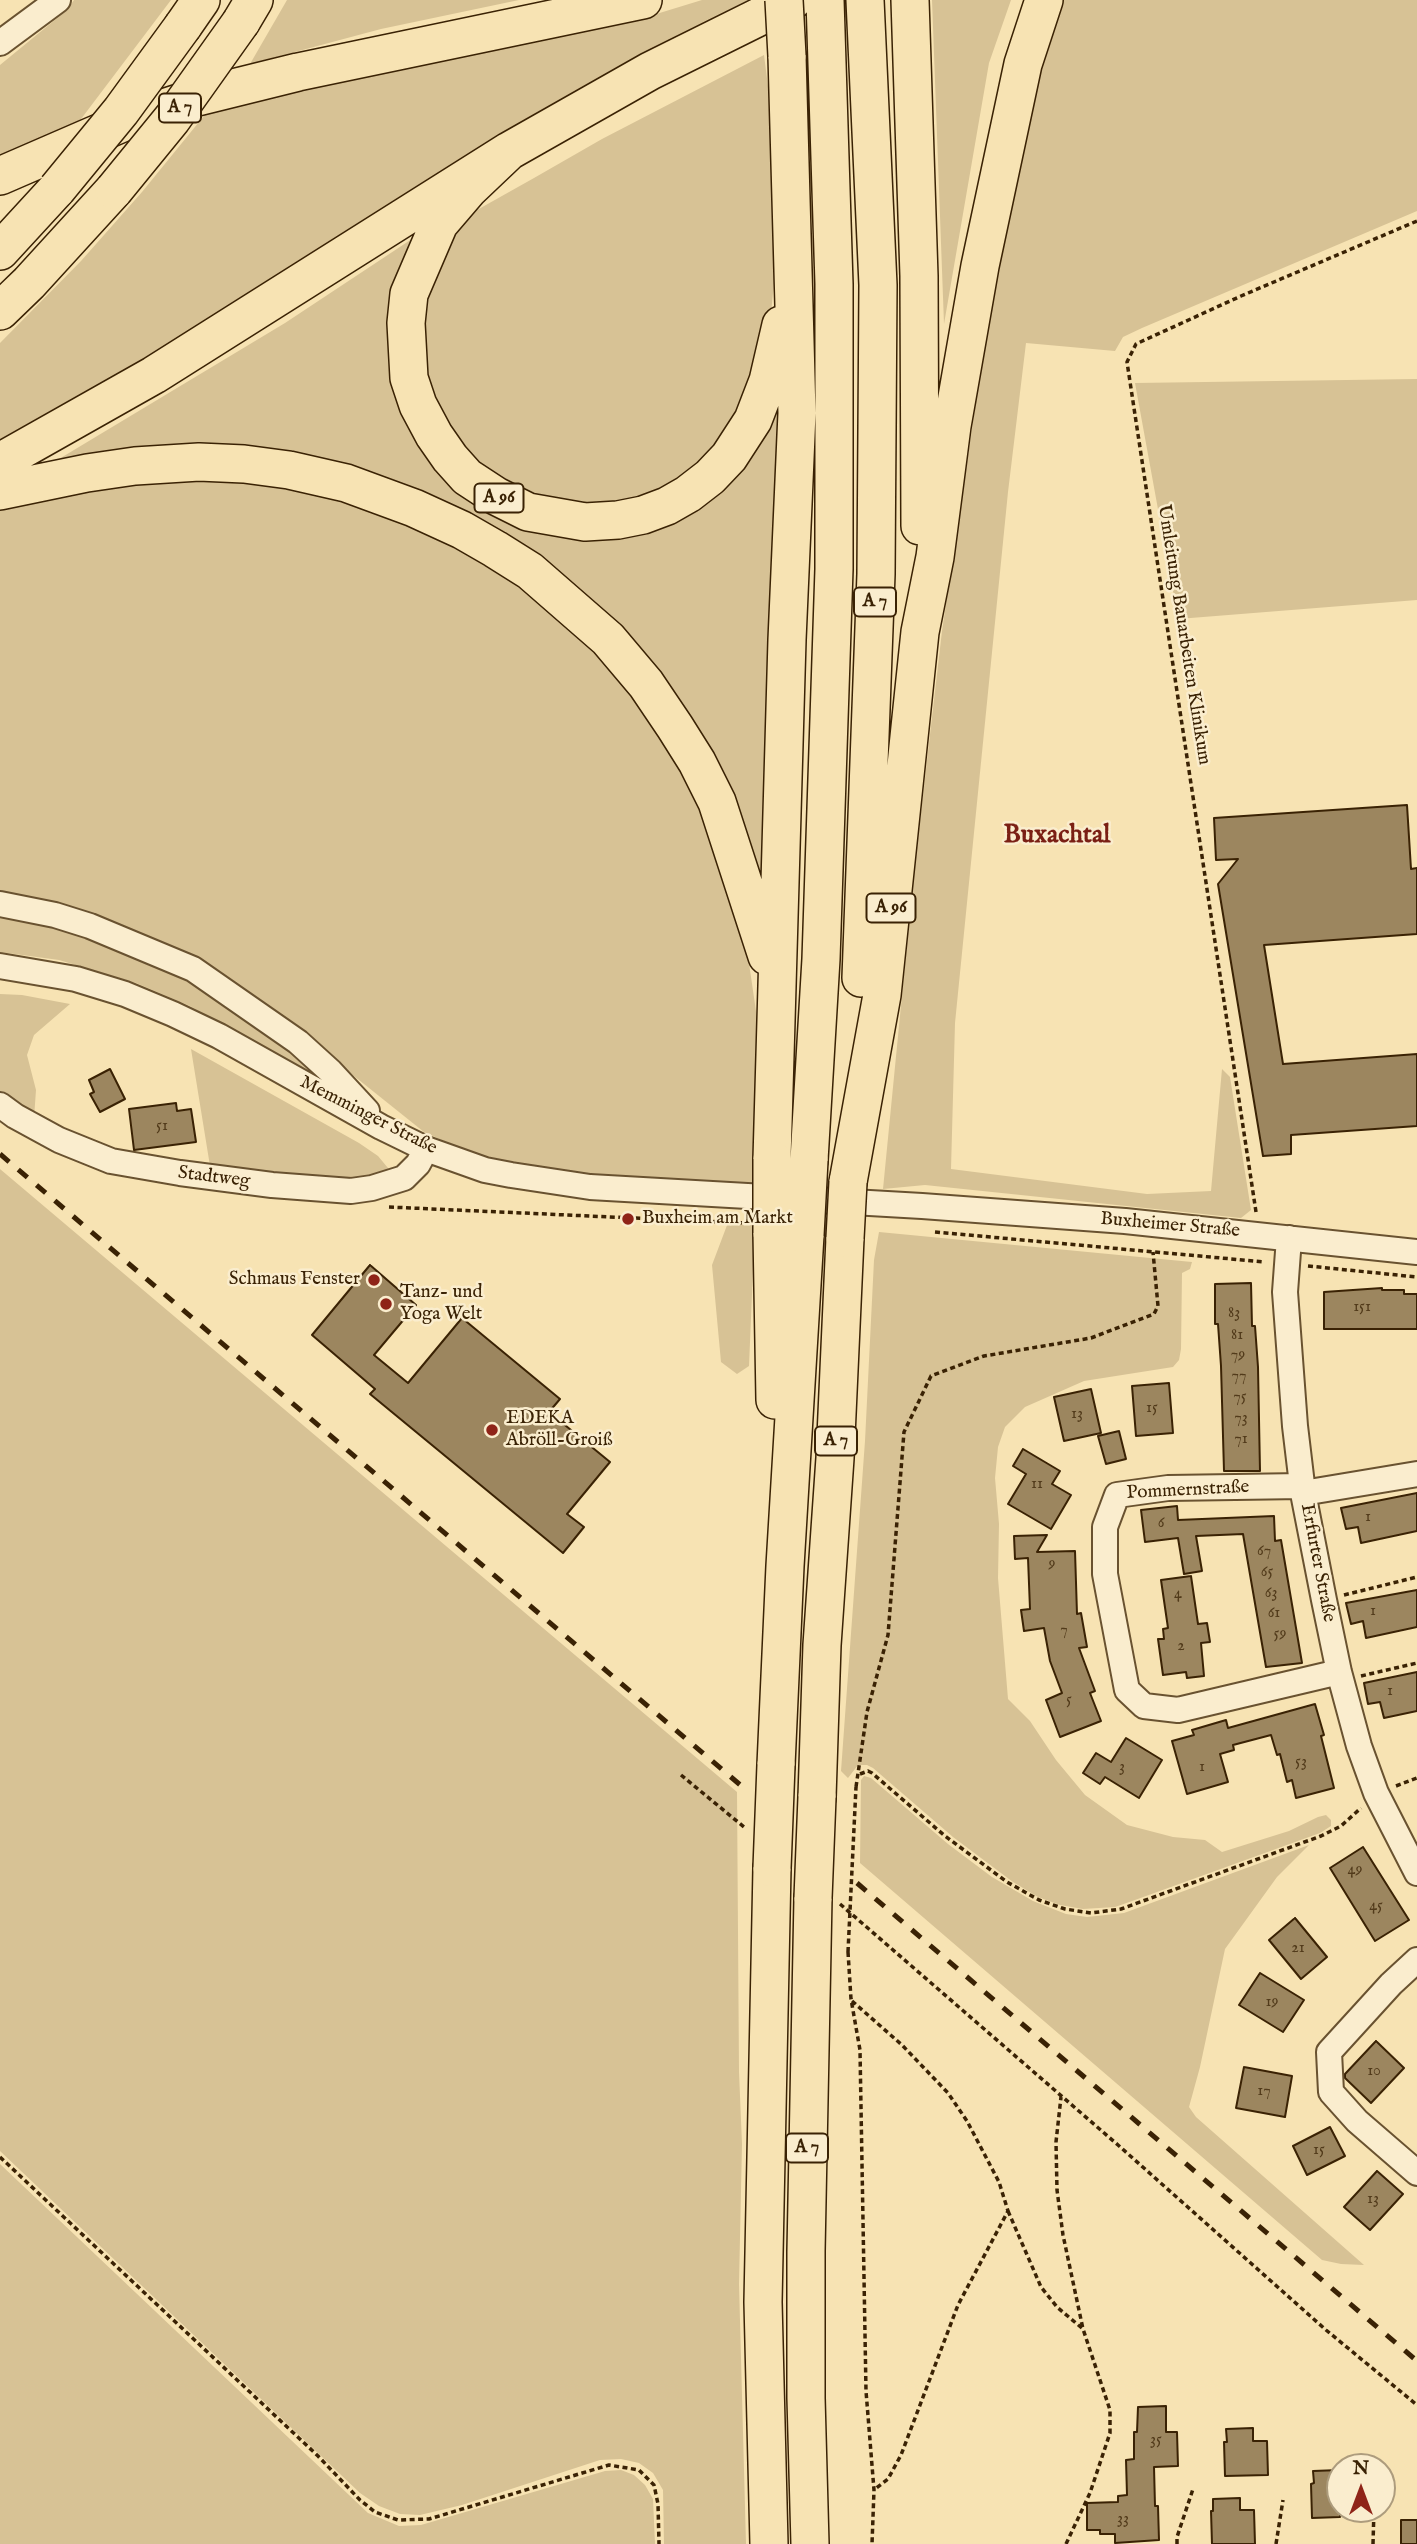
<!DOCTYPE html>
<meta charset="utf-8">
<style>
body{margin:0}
#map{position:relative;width:1417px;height:2544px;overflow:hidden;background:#f7e3b3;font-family:"IM FELL English",serif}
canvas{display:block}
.north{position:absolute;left:1326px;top:2453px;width:70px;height:70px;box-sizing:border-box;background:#faedce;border:2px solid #ad9c7d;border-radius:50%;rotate:0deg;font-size:19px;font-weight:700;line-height:28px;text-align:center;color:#3a2204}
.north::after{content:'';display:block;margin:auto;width:24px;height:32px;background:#8f2418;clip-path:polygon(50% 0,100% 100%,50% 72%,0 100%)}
</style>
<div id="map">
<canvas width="1417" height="2544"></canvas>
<div class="north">N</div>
</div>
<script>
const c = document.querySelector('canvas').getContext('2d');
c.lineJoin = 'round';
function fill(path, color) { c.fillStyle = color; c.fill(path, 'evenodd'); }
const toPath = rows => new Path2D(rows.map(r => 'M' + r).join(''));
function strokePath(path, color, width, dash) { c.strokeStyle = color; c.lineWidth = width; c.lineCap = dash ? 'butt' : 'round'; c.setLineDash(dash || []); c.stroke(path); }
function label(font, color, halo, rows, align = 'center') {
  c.font = font + ' "IM FELL English",serif'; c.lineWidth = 5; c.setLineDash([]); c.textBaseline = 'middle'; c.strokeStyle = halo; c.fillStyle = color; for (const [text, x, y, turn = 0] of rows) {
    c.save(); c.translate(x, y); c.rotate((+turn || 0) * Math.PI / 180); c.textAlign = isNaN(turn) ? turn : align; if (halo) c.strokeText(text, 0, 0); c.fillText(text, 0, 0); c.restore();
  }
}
fill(toPath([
 [74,0,171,0,78,123,0,159,0,65,67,10],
 [287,0,519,0,381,29,250,64],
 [702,0,757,0,0,447,0,343,81,261,142,192,212,106,640,19],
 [932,0,1011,0,989,63,944,324],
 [1062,0,1417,0,1417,211,1142,328,1123,337,1115,351,1026,343,1008,492,955,1023,951,1169,1147,1194,1211,1191,1222,1069,1230,1077,1251,1210,1241,1218,925,1185,883,1189,914,873,942,631,989,314,1032,96],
 [764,55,774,133,775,273,771,313,733,430,673,489,599,509,520,494,456,447,424,387,418,318,456,229,477,210,534,178,602,139],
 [421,233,407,257,429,455,604,535,775,408,781,407,768,902,691,728,406,490,54,462,285,323],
 [1417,379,1417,600,1178,619,1135,383],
 [174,475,276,481,367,503,510,573,621,674,697,790,745,936,757,1018,761,1083,761,1184,583,1173,511,1162,468,1152,424,1132,269,1008,0,895,0,510,21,503],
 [0,913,87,934,167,968,234,1006,339,1090,190,1006,136,983,59,960,0,952],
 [0,994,22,995,70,1004,34,1035,27,1055,36,1090,34,1118,0,1095],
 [191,1049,359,1143,378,1156,393,1174,379,1180,287,1176,210,1166],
 [0,1169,737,1792,739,2072,742,2144,739,2284,746,2544,664,2544,663,2490,653,2473,639,2463,621,2459,600,2460,462,2505,420,2515,400,2514,379,2506,360,2493,0,2151],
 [729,1220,755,1222,749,1366,737,1374,721,1362,712,1265],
 [879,1232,1192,1262,1190,1269,1182,1273,1181,1349,1179,1360,1173,1367,1084,1381,1025,1407,1005,1427,998,1447,995,1478,999,1524,998,1578,1008,1699,1030,1721,1056,1760,1085,1795,1127,1825,1173,1837,1205,1840,1222,1852,1289,1831,1318,1817,1326,1815,1331,1820,1331,1826,1320,1833,1135,1900,1115,1907,1083,1909,1060,1905,1038,1897,1013,1882,953,1837,873,1768,867,1765,858,1765,848,1778,841,1771,865,1441,874,1260],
 [864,1776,871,1778,948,1844,992,1877,1033,1901,1066,1914,1087,1917,1124,1913,1309,1845,1277,1877,1225,1949,1200,2067,1189,2107,1196,2117,1364,2265,1341,2264,1322,2260,860,1863,861,1780],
 [0,2164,368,2513,399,2526,421,2525,605,2471,621,2470,634,2475,645,2485,653,2499,655,2544,0,2544]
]), '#d7c295');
const building = toPath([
 [1407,805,1411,869,1417,868,1417,934,1264,945,1283,1064,1417,1054,1417,1126,1291,1135,1291,1154,1263,1156,1218,884,1238,859,1216,860,1214,818,1407,805],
 [110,1069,125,1099,100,1112,90,1094,94,1092,89,1080,110,1069],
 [176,1103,177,1111,191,1109,196,1142,134,1150,129,1109,176,1103],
 [370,1265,416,1305,374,1355,408,1383,462,1318,560,1399,549,1412,610,1462,567,1514,584,1527,563,1553,370,1394,375,1389,312,1335,370,1265],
 [1251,1283,1252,1326,1255,1326,1258,1367,1260,1471,1224,1471,1221,1366,1218,1324,1215,1324,1215,1284,1251,1283],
 [1382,1288,1382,1290,1404,1290,1404,1294,1417,1294,1417,1329,1324,1329,1324,1292,1382,1288],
 [1169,1383,1173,1433,1136,1436,1132,1386,1169,1383],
 [1091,1389,1101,1433,1064,1441,1054,1397,1091,1389],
 [1119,1431,1126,1459,1106,1464,1098,1436,1119,1431],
 [1023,1449,1060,1471,1052,1484,1071,1495,1051,1529,1008,1504,1026,1474,1013,1466,1023,1449],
 [1417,1493,1417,1531,1361,1543,1358,1527,1346,1529,1341,1508,1417,1493],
 [1177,1506,1178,1520,1274,1516,1275,1541,1281,1540,1302,1663,1266,1667,1243,1534,1196,1536,1202,1571,1184,1574,1178,1538,1145,1542,1141,1510,1177,1506],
 [1047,1535,1037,1552,1075,1551,1077,1614,1081,1613,1087,1647,1079,1648,1095,1691,1090,1693,1101,1721,1060,1737,1046,1700,1062,1693,1050,1661,1044,1628,1024,1631,1021,1610,1030,1609,1028,1558,1015,1559,1014,1536,1047,1535],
 [1191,1576,1198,1624,1207,1623,1210,1642,1201,1643,1204,1676,1187,1678,1186,1672,1163,1675,1158,1639,1164,1639,1163,1629,1168,1628,1161,1580,1191,1576],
 [1417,1590,1417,1627,1366,1638,1363,1621,1351,1624,1346,1603,1417,1590],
 [1417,1672,1417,1711,1384,1718,1380,1702,1368,1704,1364,1683,1417,1672],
 [1315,1704,1324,1735,1321,1736,1334,1788,1296,1798,1292,1780,1287,1782,1280,1754,1277,1755,1271,1735,1233,1745,1234,1750,1220,1754,1228,1782,1187,1794,1172,1741,1194,1735,1192,1730,1226,1720,1228,1728,1315,1704],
 [1126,1738,1162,1760,1139,1798,1105,1777,1100,1784,1083,1773,1096,1753,1111,1762,1126,1738],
 [1363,1847,1409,1920,1375,1941,1330,1868,1363,1847],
 [1295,1918,1327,1957,1301,1979,1269,1940,1295,1918],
 [1260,1973,1304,2000,1283,2032,1239,2005,1260,1973],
 [1376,2041,1404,2068,1371,2103,1345,2078,1345,2074,1376,2041],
 [1244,2067,1292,2076,1285,2117,1236,2108,1244,2067],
 [1330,2127,1345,2156,1307,2175,1293,2146,1330,2127],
 [1377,2171,1403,2194,1370,2230,1344,2207,1377,2171],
 [1166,2406,1166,2432,1177,2432,1178,2466,1154,2467,1155,2506,1158,2506,1159,2540,1115,2543,1115,2534,1100,2534,1100,2530,1087,2530,1087,2503,1118,2502,1118,2496,1127,2495,1126,2460,1134,2459,1134,2432,1137,2432,1138,2407,1166,2406],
 [1253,2428,1253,2441,1267,2441,1268,2475,1225,2476,1224,2442,1227,2442,1226,2429,1253,2428],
 [1340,2470,1340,2517,1312,2518,1311,2484,1314,2483,1313,2471,1340,2470],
 [1240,2498,1240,2510,1254,2510,1255,2544,1212,2544,1211,2511,1213,2511,1213,2499,1240,2498],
 [1401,2520,1417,2520,1417,2544,1401,2544,1401,2520]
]);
fill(building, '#9c865f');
strokePath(building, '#3a2204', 2);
const minor = toPath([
 [0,43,58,0],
 [0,904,55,915,90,926,193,969,298,1042,330,1071,367,1111],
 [0,966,76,979,125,994,173,1014,219,1036,381,1127,426,1149,485,1170,511,1175,590,1187,922,1206,1125,1221,1417,1252],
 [0,1105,15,1116,59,1140,111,1161,180,1173,272,1185,351,1191,372,1188,404,1178,418,1164,426,1149],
 [1289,1238,1285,1292,1295,1426,1303,1493,1324,1600,1339,1672,1359,1746,1376,1793,1417,1873],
 [1302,1486,1168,1488,1117,1495,1105,1527,1105,1574,1127,1690,1144,1706,1178,1710,1339,1672],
 [1303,1493,1417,1474],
 [1417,1960,1391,1984,1329,2052,1331,2092,1357,2121,1417,2173]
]);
const highway = toPath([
 [910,0,919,276,920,526],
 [241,22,254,0],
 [183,26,201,0],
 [509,151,469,189,439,224,409,294,406,323,409,378,418,405,434,435,450,458,467,477,496,496,528,512,585,522,618,520,643,515,667,506,688,494,710,477,729,457,753,420,768,381,781,325],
 [0,176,136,117,197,97,298,72,643,0],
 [0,251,57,189],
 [0,311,29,283,114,190],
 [0,462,154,375,509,151,650,71,793,0],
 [0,491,87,473,135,466,199,462,244,464,289,470,346,483,414,508,462,530,495,549,530,571,608,639,646,684,675,727,697,762,717,802,767,956],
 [861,978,876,574,878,285,865,0],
 [772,1159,787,640,797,413,787,56],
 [809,1160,821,959,834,569,834,284,825,0],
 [848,1182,882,995,920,632,935,557,952,426,980,266,1023,64,1044,0],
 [772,1233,775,1400],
 [776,1765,785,1566,805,1235],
 [817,1797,822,1645,835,1458,845,1238],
 [769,2544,763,2302,772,1868],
 [810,2544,806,2398,806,2251,813,1898]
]);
strokePath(minor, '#695230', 28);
strokePath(highway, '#3a2204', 40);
strokePath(toPath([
 [389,1207,745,1223],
 [1256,1212,1127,362,1136,344,1241,296,1417,221],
 [935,1232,1265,1262],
 [1308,1266,1417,1277],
 [1344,1595,1417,1577],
 [1361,1676,1417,1663],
 [860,1774,868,1771,872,1773,945,1836,1007,1882,1039,1900,1065,1909,1091,1913,1121,1909,1321,1836,1341,1826,1361,1808],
 [681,1775,744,1827],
 [1396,1786,1417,1778],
 [856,1787,867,1712,888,1635,904,1432,931,1376,984,1356,1091,1338,1154,1314,1158,1306,1153,1252],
 [840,1904,1118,2145,1326,2330,1417,2405],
 [848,1952,851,1999,860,2050,866,2391,874,2490,872,2544],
 [852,2001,902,2045,948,2093,967,2121,999,2182,1008,2211,958,2305,901,2455,888,2479,875,2489],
 [0,2157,318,2456,360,2500,375,2512,398,2520,429,2519,609,2465,639,2470,654,2485,658,2504,659,2544],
 [1008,2211,1041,2287,1057,2307,1083,2329,1063,2235,1057,2190,1056,2142,1061,2097],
 [1066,2544,1090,2493,1110,2433,1110,2410,1083,2329],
 [1177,2544,1177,2537,1193,2489],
 [1276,2544,1283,2500],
 [1373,2544,1374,2509]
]), '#3a2204', 3.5, [5, 3.5]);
strokePath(minor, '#faedce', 24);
strokePath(highway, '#f7e3b3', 37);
strokePath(toPath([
 [0,1154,745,1789],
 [857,1883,1417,2361]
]), '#3a2204', 5, [12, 12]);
const highwayBridge = toPath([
 [784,0,787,56],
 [57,189,121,111,183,26],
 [114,190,172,119,241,22],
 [772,1233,772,1159],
 [805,1235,809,1160],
 [845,1238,848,1182],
 [772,1868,776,1765],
 [813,1898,817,1797]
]);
strokePath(highwayBridge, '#3a2204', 40, []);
strokePath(toPath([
 [848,1952,856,1787]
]), '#3a2204', 3.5, [5, 3.5]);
strokePath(highwayBridge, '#f7e3b3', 37);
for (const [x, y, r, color] of [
 [628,1219,7,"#8f2418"],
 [374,1280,7,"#8f2418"],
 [386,1304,7,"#8f2418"],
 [492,1430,7,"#8f2418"]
]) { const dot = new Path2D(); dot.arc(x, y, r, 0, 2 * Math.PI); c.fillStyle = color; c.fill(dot); strokePath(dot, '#faedce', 2.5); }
label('16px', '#523b1b', null, [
 ["51",162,1127],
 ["151",1362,1308],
 ["83",1234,1314],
 ["81",1237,1336],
 ["79",1238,1356],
 ["77",1239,1377],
 ["75",1240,1398],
 ["15",1152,1409],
 ["13",1077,1415],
 ["73",1241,1419],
 ["71",1241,1440],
 ["11",1037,1485],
 ["1",1368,1518],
 ["6",1161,1524],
 ["67",1264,1552],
 ["9",1052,1565],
 ["65",1267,1573],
 ["63",1271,1594],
 ["4",1178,1595],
 ["1",1373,1612],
 ["61",1274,1614],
 ["7",1064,1631],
 ["59",1280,1635],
 ["2",1181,1647],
 ["1",1390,1692],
 ["5",1069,1701],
 ["53",1301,1763],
 ["3",1122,1768],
 ["1",1202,1768],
 ["49",1355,1871],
 ["45",1376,1907],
 ["21",1298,1949],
 ["19",1272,2003],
 ["10",1374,2072],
 ["17",1264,2092],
 ["15",1319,2151],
 ["13",1373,2200],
 ["35",1156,2441],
 ["33",1123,2520]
]);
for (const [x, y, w] of [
 [180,108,42],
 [499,498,49],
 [875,602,42],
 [891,908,49],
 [836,1441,42],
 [807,2148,42]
]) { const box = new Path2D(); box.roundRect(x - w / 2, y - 14.5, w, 29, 5); c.fillStyle = '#faedce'; c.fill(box); strokePath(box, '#3a2204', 2); }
label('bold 18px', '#3a2204', null, [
 ["A 7",180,108],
 ["A 96",499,498],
 ["A 7",875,602],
 ["A 96",891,908],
 ["A 7",836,1441],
 ["A 7",807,2148]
]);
label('19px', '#3a2204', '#faedce', [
 ["Umleitung Bauarbeiten Klinikum",1183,635,81],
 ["Memminger Straße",368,1116,27],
 ["Stadtweg",214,1178,7],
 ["Buxheimer Straße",1170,1226,5],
 ["Pommernstraße",1188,1491,-3],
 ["Erfurter Straße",1317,1563,79]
]);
label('19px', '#3a2204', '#faedce', [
 ["Buxheim am Markt",642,1219],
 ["Schmaus Fenster",360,1280,"right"],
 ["Tanz- und",400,1293],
 ["Yoga Welt",400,1315],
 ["EDEKA",506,1419],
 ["Abröll-Groiß",506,1441]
], 'left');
label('bold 26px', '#7a1f14', '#faedce', [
 ["Buxachtal",1057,837]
]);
</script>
